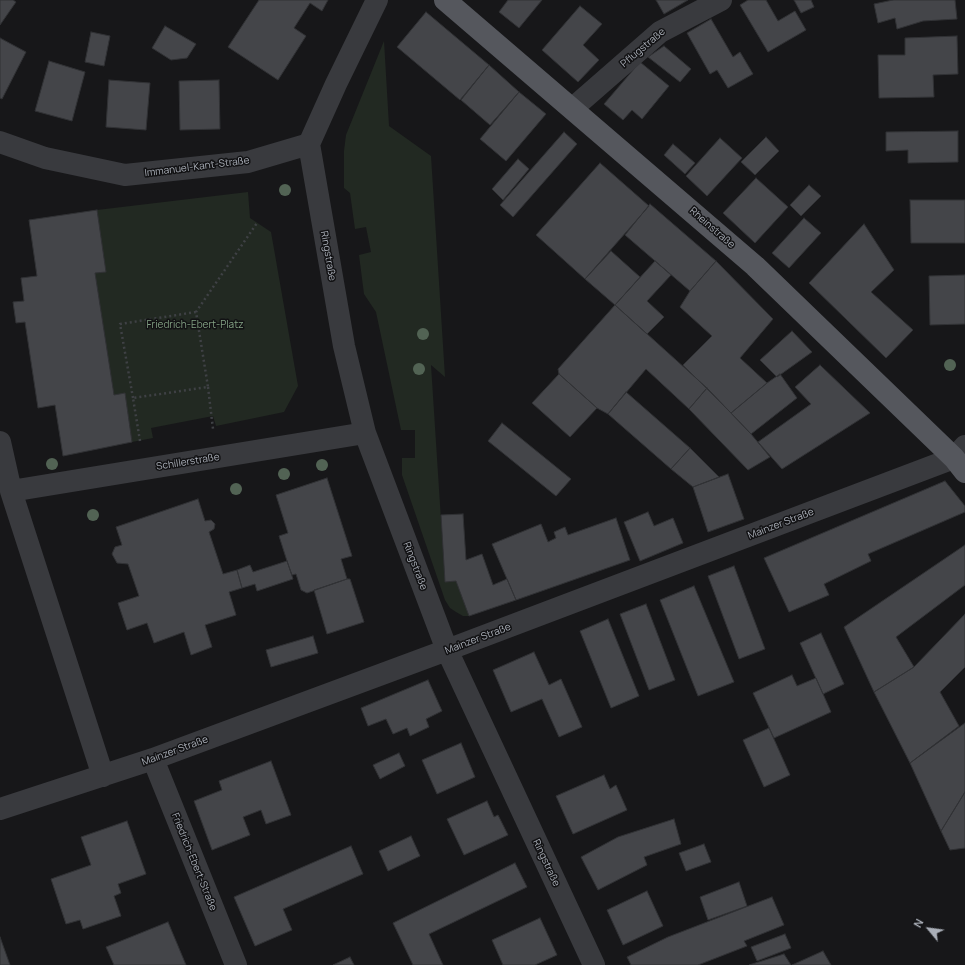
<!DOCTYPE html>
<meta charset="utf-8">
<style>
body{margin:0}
#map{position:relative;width:965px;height:965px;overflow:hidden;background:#171719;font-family:Manrope,sans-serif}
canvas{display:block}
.north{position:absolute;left:909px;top:909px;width:40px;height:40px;-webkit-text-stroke:3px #121214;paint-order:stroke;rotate:299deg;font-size:11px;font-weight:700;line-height:16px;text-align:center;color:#aaafb8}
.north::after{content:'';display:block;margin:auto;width:14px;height:18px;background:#aaafb8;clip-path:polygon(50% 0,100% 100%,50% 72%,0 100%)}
</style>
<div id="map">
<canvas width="965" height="965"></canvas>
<div class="north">N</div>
</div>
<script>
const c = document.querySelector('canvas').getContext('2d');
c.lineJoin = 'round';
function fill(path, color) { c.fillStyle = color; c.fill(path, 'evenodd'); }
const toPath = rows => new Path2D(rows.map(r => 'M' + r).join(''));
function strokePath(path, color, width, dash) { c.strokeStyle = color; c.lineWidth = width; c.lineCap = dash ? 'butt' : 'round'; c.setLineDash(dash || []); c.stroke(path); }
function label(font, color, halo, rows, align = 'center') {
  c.font = font + ' Manrope,sans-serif'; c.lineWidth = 3; c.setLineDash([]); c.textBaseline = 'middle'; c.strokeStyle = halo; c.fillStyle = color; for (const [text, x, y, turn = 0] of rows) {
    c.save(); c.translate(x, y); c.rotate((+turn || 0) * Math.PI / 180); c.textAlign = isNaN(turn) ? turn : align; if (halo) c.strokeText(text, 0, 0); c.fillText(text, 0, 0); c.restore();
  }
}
fill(toPath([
 [384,41,389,126,431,156,445,377,431,365,445,582,456,581,469,616,463,616,456,612,450,608,445,600,402,475,402,458,415,458,415,430,401,430,376,312,364,294,359,255,371,252,366,227,355,229,350,193,344,188,344,151,346,135],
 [248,192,250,218,271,232,298,386,284,412,216,426,213,416,151,428,153,438,132,442,125,394,114,395,95,273,106,272,97,210]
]), '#222922');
const building = toPath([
 [0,0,13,0,16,2,0,25,0,0],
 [259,0,328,0,322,11,310,3,294,28,306,36,278,80,228,47,259,0],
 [508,0,542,0,519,28,499,12,508,0],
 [656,0,688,0,664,14,656,0],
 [748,0,766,0,778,21,795,11,806,30,768,52,740,5,748,0],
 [794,0,811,0,814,7,801,13,794,0],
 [893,0,955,0,957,19,923,21,897,29,895,18,878,23,874,4,893,0],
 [580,6,602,24,583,45,599,60,578,82,542,50,580,6],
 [426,12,489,65,460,100,397,47,426,12],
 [711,19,733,57,740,52,753,74,728,88,717,70,710,74,687,33,711,19],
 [165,26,196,44,187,58,171,60,152,48,165,26],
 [91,32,110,36,104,66,85,62,91,32],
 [957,36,958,74,933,75,934,97,879,98,878,55,905,55,905,38,957,36],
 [0,38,26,52,2,99,0,98,0,38],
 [664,46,691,69,680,82,648,57,664,46],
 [49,61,85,72,72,121,35,111,49,61],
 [640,62,669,86,642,119,632,110,623,120,604,104,640,62],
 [489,65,519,92,490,125,461,100,489,65],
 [109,80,150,83,146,130,106,127,109,80],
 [219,80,220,129,180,130,179,81,219,80],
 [519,92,546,114,506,161,480,139,519,92],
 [958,131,958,162,908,163,908,150,886,151,886,132,958,131],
 [564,132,577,144,513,217,500,205,564,132],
 [766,137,779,151,755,175,741,162,766,137],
 [720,138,742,158,707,196,686,176,720,138],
 [673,144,695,163,685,174,664,155,673,144],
 [518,159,529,169,503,200,492,189,518,159],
 [600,163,649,206,585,279,536,235,600,163],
 [756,178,788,207,755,243,723,213,756,178],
 [809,185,821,196,801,216,790,205,809,185],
 [910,200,965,200,965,243,911,243,910,200],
 [650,204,716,261,690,291,625,235,650,204],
 [97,210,106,272,95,273,114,395,125,393,132,442,63,456,55,405,38,408,25,322,16,323,13,302,24,301,21,278,37,276,29,220,97,210],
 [804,218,821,233,789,268,772,253,804,218],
 [864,224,894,270,871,292,913,330,886,358,809,283,864,224],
 [611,251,640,277,615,305,585,279,611,251],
 [655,261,671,275,647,301,664,317,647,334,615,305,655,261],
 [716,261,773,319,740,358,767,383,731,413,683,365,712,336,680,307,690,291,716,261],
 [965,275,965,324,930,325,929,276,965,275],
 [615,305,707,388,689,409,646,369,608,414,597,408,559,374,558,369,615,305],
 [792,331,812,352,777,377,760,360,792,331],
 [820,365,870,413,782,469,758,442,811,404,795,387,820,365],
 [559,374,597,408,570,437,532,403,559,374],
 [780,374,797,398,751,434,731,413,767,383,780,374],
 [707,388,751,434,770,457,748,470,689,409,707,388],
 [626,392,690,448,671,469,608,414,626,392],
 [502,423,571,479,556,496,488,441,502,423],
 [690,448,719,477,693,487,671,469,690,448],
 [728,474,744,519,708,532,693,487,728,474],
 [327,478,352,556,341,559,347,579,307,593,301,590,296,574,292,575,287,561,279,536,288,533,276,495,327,478],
 [945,481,965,506,965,512,868,554,871,561,824,584,829,595,789,612,764,558,945,481],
 [198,499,205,521,211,520,215,524,214,529,209,532,223,574,237,570,242,588,229,592,236,615,205,625,212,647,191,655,184,632,154,643,147,623,127,630,118,603,139,596,128,564,117,563,112,554,115,547,122,545,116,527,198,499],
 [648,512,654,526,673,518,683,543,640,561,624,522,648,512],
 [463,514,466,560,482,554,493,585,507,579,516,600,469,616,456,581,445,582,441,515,463,514],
 [616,518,630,560,516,600,492,544,541,524,548,542,556,538,554,532,565,527,568,535,616,518],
 [965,545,965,585,896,637,914,667,874,692,844,627,965,545],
 [287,561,293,579,257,591,255,584,242,588,237,570,250,565,253,572,287,561],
 [734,566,765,649,739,659,708,576,734,566],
 [347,579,350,579,364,622,327,634,314,590,347,579],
 [694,586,734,682,698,696,660,600,694,586],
 [646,604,675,680,649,690,620,614,646,604],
 [965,614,965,667,940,692,959,726,910,763,874,692,914,667,965,614],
 [608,619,639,696,611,708,580,631,608,619],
 [821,633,844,684,823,694,800,643,821,633],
 [313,636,318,653,271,667,266,650,313,636],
 [534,652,549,685,561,679,582,727,559,737,542,699,511,712,493,670,534,652],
 [792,675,797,686,816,678,831,712,774,738,753,693,792,675],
 [428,680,442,711,426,719,429,727,410,736,407,728,393,734,386,719,368,726,361,708,428,680],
 [965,723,965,792,941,831,910,763,965,723],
 [769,728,790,775,764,787,743,740,769,728],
 [461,743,475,777,437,794,422,760,461,743],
 [399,753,405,766,380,779,373,765,399,753],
 [271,761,291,815,266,824,261,810,243,817,250,835,212,850,194,801,222,790,219,781,271,761],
 [604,775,610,789,616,785,627,810,573,834,556,796,604,775],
 [965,792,965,848,950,850,941,831,965,792],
 [487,801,494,817,498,815,508,835,464,855,447,819,487,801],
 [674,819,681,844,644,857,647,865,598,890,581,857,618,837,674,819],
 [127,821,146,874,118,884,121,893,114,896,121,916,83,929,80,920,66,924,51,879,91,865,81,837,127,821],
 [411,836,420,856,388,871,379,851,411,836],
 [704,844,711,862,686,871,679,853,704,844],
 [351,846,363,874,283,909,292,930,255,946,234,897,351,846],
 [515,863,527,887,429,934,443,965,413,965,393,923,515,863],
 [739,882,747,906,708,920,700,897,739,882],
 [647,891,663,926,623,945,607,910,647,891],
 [772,897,784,925,744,941,747,946,698,965,631,965,627,957,668,937,772,897],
 [540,918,557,955,535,965,503,965,492,940,540,918],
 [168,922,186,965,114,965,106,947,168,922],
 [785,934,791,948,757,961,751,947,785,934],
 [0,937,10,965,0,965,0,937],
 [823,951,831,965,792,965,823,951],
 [784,954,791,965,749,965,784,954],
 [350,957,354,965,333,965,350,957]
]);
fill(building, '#444549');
strokePath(building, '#313235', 1);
strokePath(toPath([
 [208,387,213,429],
 [133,398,120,324,196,312],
 [140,441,133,398,208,387,196,312,257,223]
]), '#3f4145', 2.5, [2, 3]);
strokePath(toPath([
 [573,108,660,32,721,0],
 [0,142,45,158,125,175,248,162,309,144,336,84,377,0],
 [309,144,344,346,365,433,447,650,594,965],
 [0,442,11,491,103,776],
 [11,491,365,433],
 [153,759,236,965],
 [0,809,153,759,447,650,954,458,965,446]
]), '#393a3e', 22);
strokePath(toPath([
 [445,0,755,266,954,458,965,472]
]), '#55575d', 22);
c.fillStyle = '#526354';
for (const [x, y] of [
 [285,190],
 [423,334],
 [950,365],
 [419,369],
 [52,464],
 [322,465],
 [284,474],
 [236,489],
 [93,515]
]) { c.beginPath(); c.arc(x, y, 6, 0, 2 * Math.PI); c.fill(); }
label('10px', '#aaafb8', '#121214', [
 ["Pflugstraße",643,48,-40],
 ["Immanuel-Kant-Straße",197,167,-7],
 ["Rheinstraße",712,228,41],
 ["Ringstraße",328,256,80],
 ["Schillerstraße",188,462,-9],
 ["Mainzer Straße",781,524,-21],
 ["Ringstraße",415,566,69],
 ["Mainzer Straße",478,639,-21],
 ["Mainzer Straße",175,751,-20],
 ["Friedrich-Ebert-Straße",194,862,68],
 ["Ringstraße",546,863,65]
]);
label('10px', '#83a184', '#121214', [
 ["Friedrich-Ebert-Platz",195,325]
]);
</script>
